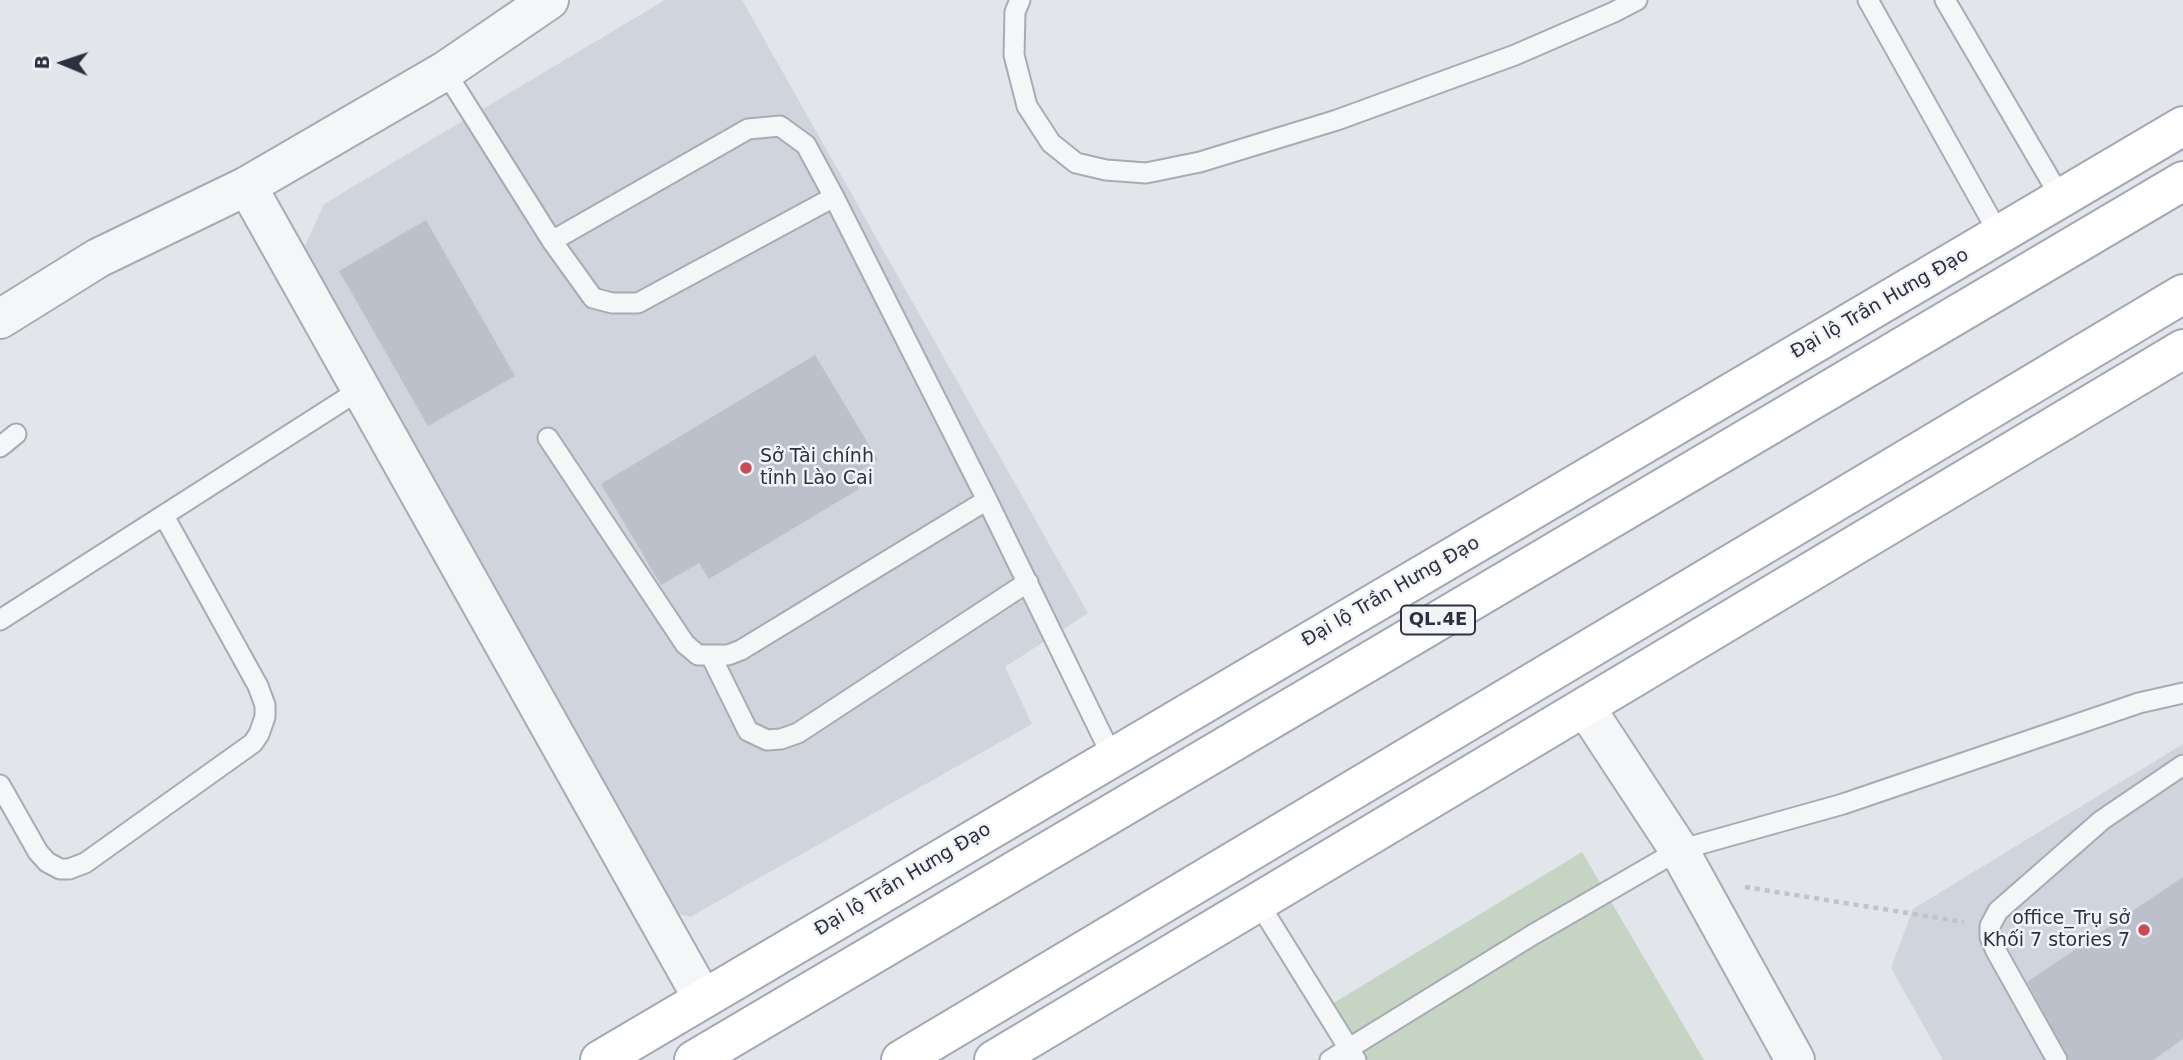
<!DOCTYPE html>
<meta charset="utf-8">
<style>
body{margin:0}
#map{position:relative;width:2183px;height:1060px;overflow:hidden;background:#e2e5ea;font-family:"DejaVu Sans",sans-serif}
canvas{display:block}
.north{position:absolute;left:28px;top:28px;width:70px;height:70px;-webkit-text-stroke:5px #f2f4f7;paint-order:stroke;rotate:272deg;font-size:19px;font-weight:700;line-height:28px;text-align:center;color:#2b3141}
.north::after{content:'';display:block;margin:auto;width:24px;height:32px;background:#2b3141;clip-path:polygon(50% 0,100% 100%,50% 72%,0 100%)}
</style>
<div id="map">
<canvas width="2183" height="1060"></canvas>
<div class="north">B</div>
</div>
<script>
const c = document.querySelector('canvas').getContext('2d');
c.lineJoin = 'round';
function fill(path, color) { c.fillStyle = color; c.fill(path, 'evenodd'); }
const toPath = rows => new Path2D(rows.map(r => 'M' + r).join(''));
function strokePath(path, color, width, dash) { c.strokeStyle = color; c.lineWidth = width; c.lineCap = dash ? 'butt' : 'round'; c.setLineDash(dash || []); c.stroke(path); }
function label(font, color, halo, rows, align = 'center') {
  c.font = font + ' "DejaVu Sans",sans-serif'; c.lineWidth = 5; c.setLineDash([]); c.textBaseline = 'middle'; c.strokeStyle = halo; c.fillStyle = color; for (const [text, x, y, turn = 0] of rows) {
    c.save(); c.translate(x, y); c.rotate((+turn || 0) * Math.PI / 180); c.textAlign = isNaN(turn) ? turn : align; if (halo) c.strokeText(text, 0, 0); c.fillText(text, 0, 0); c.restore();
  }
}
fill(toPath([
 [665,0,742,0,1088,613,1005,667,1032,724,690,917,670,911,296,265,324,204],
 [2183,744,2183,1060,1943,1060,1891,968,1913,909]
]), '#d0d4dc');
fill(toPath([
 [1582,852,1704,1060,1368,1060,1332,1004]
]), '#c6d4c3');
fill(toPath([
 [426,220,515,376,428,426,339,271],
 [815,355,878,460,851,476,859,489,709,579,699,563,661,585,601,484],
 [2183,877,2183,1039,2153,1060,2069,1060,2027,982]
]), '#bcc0ca');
const service = toPath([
 [1020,0,1015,12,1014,55,1027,106,1051,143,1076,163,1106,170,1146,173,1200,162,1337,120,1515,55,1614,12,1637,0],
 [1868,0,1999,234],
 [1945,0,2061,198],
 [445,71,552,241,593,298,612,303,638,303,834,197],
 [552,241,748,129,780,126,806,145,834,197,987,500,1112,756],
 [548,438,685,644,698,655,728,655,741,650,987,500],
 [0,447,16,434],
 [0,620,361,389],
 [711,656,748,731,767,740,781,739,798,733,1028,582],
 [0,785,38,852,47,862,60,869,69,869,85,863,253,743,259,734,265,717,265,705,258,686,164,516],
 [1258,902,1356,1060],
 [1330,1060,1534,934,1679,850,1843,804,2139,703,2183,693],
 [2057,1060,1996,951,1990,937,1990,926,1998,911,2102,820,2183,765]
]);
const minor = toPath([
 [247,186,703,999],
 [0,319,98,258,247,186,445,71,549,0],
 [1585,707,1679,850,1795,1060]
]);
const primary = toPath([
 [600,1060,2183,126],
 [694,1060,2183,181],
 [901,1060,2183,294],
 [994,1060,2183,349]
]);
strokePath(service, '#a7abb4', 23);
strokePath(minor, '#a7abb4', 42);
strokePath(primary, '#a2a8b5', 42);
strokePath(toPath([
 [1745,887,1964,922]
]), '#c0c3c8', 4.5, [5, 5]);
strokePath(service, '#f5f6f8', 19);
strokePath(minor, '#f5f6f8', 38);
strokePath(primary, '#fff', 38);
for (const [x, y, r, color] of [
 [746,468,7,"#ca4c57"],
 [2144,930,7,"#ca4c57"]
]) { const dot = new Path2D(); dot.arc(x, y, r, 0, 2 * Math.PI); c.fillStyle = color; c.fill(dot); strokePath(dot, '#f2f4f7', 2.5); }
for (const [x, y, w] of [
 [1438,620,74]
]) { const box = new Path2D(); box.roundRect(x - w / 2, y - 14.5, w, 29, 5); c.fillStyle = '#f2f4f7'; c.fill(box); strokePath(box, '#2b3141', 2); }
label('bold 18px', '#2b3141', null, [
 ["QL.4E",1438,620]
]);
label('19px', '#2b3141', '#f2f4f7', [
 ["Đại lộ Trần Hưng Đạo",1880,304,-30],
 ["Đại lộ Trần Hưng Đạo",1391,592,-30],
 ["Đại lộ Trần Hưng Đạo",903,880,-31]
]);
label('19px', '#2b3141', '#f2f4f7', [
 ["Sở Tài chính",760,457],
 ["tỉnh Lào Cai",760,479],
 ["office_Trụ sở",2130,919,"right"],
 ["Khối 7 stories 7",2130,941,"right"]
], 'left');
</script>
